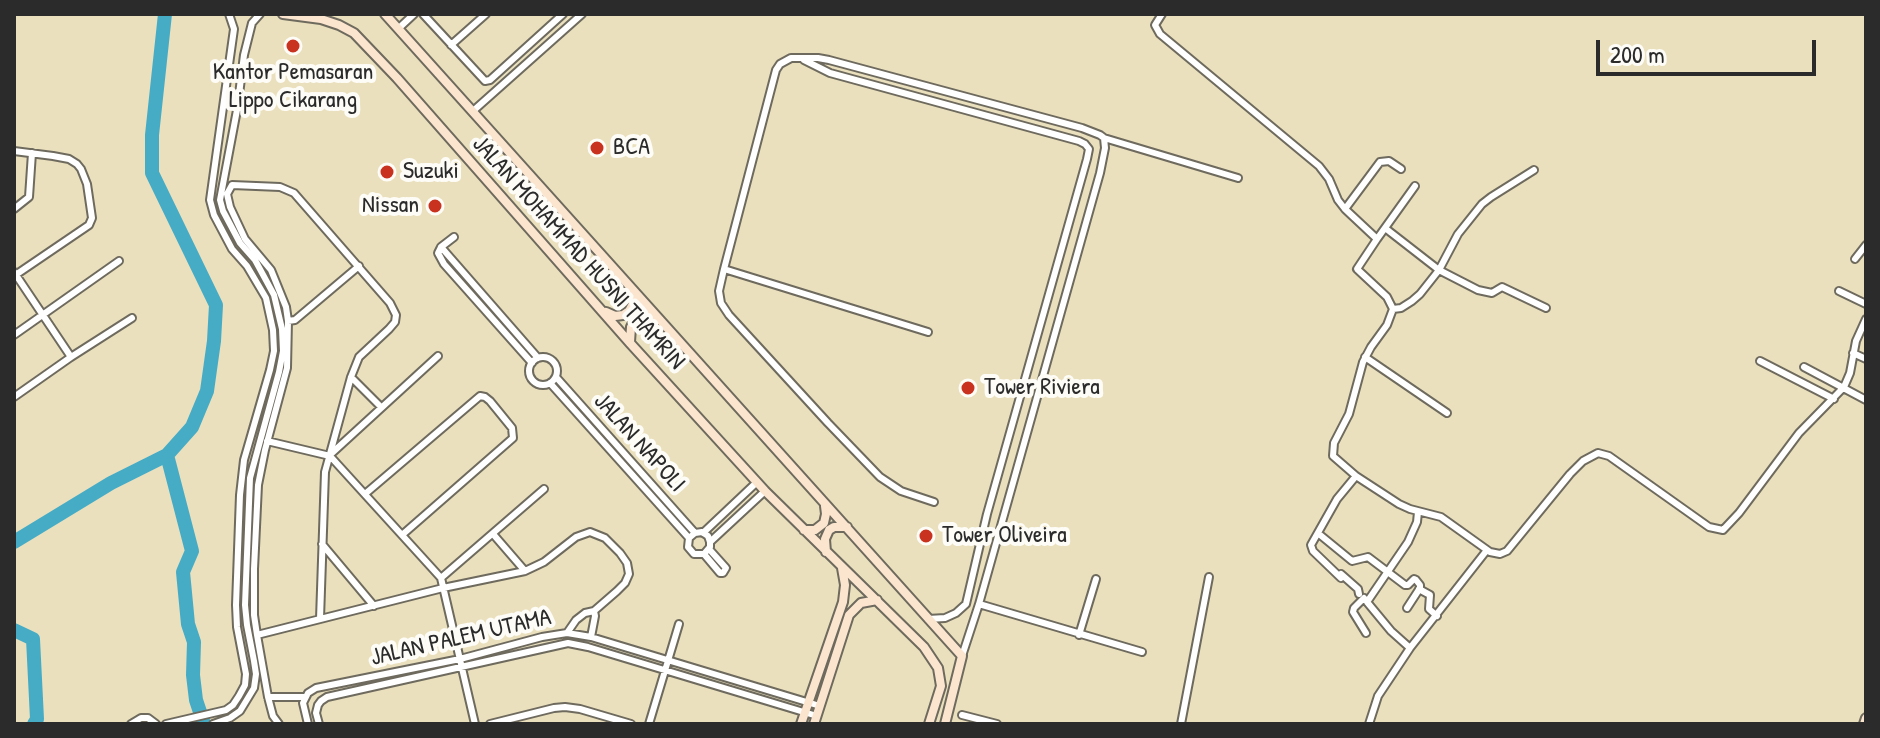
<!DOCTYPE html>
<style>
body{margin:0}
#map{position:relative;width:1880px;height:738px;overflow:hidden;background:#eae0bd;font-family:"Patrick Hand",sans-serif}
canvas{display:block}
.frame{position:absolute;inset:0;border:16px solid #2b2b2b;pointer-events:none}
.scale{position:absolute;left:1596px;top:40px;width:220px;height:36px;box-sizing:border-box;border:4px solid #2b2b2b;border-top:0;padding-left:10px;font-size:24px;line-height:28px;white-space:nowrap;color:#2b2b2b;-webkit-text-stroke:6px #fdfcf7;paint-order:stroke}
</style>
<div id="map">
<canvas width="1880" height="738"></canvas>
<div class="frame"></div>
<div class="scale">200 m</div>
</div>
<script>
const c = document.querySelector('canvas').getContext('2d');
c.lineJoin = 'round';
const toPath = rows => new Path2D(rows.map(r => 'M' + r).join(''));
function strokePath(path, color, width, dash) { c.strokeStyle = color; c.lineWidth = width; c.lineCap = dash ? 'butt' : 'round'; c.setLineDash(dash || []); c.stroke(path); }
function label(font, color, halo, rows, align = 'center') {
  c.font = font + ' "Patrick Hand",sans-serif'; c.lineWidth = 8; c.setLineDash([]); c.textBaseline = 'middle'; c.strokeStyle = halo; c.fillStyle = color; for (const [text, x, y, turn = 0] of rows) {
    c.save(); c.translate(x, y); c.rotate((+turn || 0) * Math.PI / 180); c.textAlign = isNaN(turn) ? turn : align; if (halo) c.strokeText(text, 0, 0); c.fillText(text, 0, 0); c.restore();
  }
}
strokePath(toPath([
 [167,455,192,551,183,572,188,624,194,642,193,675,196,700,204,724],
 [14,542,111,483,167,455,192,427,207,391,214,341,216,305,152,173,152,135,165,14],
 [14,630,33,639,37,719,34,724]
]), '#46acc6', 14);
const street = toPath([
 [423,14,485,81,490,80,563,14],
 [1162,14,1155,25,1160,34,1319,166,1329,179,1338,200,1345,209,1377,239,1357,269,1387,297,1393,309,1387,325,1371,347,1363,362,1349,414,1334,443,1333,456,1356,476,1399,504,1410,509,1441,517,1490,552,1500,554,1507,551,1570,474,1583,461,1598,453,1609,456,1709,527,1723,530,1739,513,1799,433,1844,387,1850,373,1856,341,1866,319],
 [399,28,414,14],
 [451,45,486,14],
 [804,60,830,73,1079,141,1085,144,1089,149,1087,159,987,514,966,604,956,613,945,618,928,619],
 [473,111,582,14],
 [14,151,53,156,69,159,77,164,81,169,87,184,92,218,89,225,14,276],
 [1534,170,1491,197,1482,204,1458,234,1439,270,1478,290,1492,293,1502,287,1546,308],
 [14,209,29,197,32,153],
 [1345,209,1380,162,1389,161,1401,169],
 [1385,228,1439,270,1420,294,1412,301,1401,308,1393,309],
 [1377,239,1415,186],
 [441,247,454,237],
 [1855,259,1866,245],
 [724,269,928,332],
 [14,272,71,357],
 [1839,291,1866,304],
 [288,321,295,320,359,266],
 [14,335,119,261],
 [1853,353,1866,359],
 [1365,357,1447,413],
 '529 371a14 14 0 1 1 28 0a14 14 0 1 1-28 0Z',
 [1760,361,1834,399],
 [532,363,444,264,438,253,441,247,538,358],
 [1804,367,1866,400],
 [351,377,381,407],
 [556,377,695,533,702,532,708,536,710,542,710,547,704,554,694,554,688,547,689,538,695,533],
 [550,383,689,538],
 [14,397,71,357,132,318],
 [267,441,330,456,441,578,475,724],
 [332,453,438,356],
 [365,494,480,396,485,397,490,401,512,428,513,438,402,535],
 [934,502,901,491,880,477,828,423,729,315,721,303,719,291,724,269,776,70,780,64,791,58,818,58,829,60,1082,128,1100,135,1104,138,1238,178],
 [703,533,757,482],
 [493,534,525,571],
 [1319,534,1352,561,1368,557,1405,585,1408,585,1414,579,1416,580,1420,585,1420,588,1407,608],
 [710,542,765,491],
 [322,544,374,606],
 [704,554,720,573,723,573,726,568,709,549],
 [1341,574,1358,589,1359,594],
 [441,578,544,489],
 [1341,578,1313,551,1311,545,1337,499,1356,476],
 [1419,589,1430,595,1429,609,1437,616],
 [1364,598,1354,608,1353,612,1366,633],
 [979,604,1142,652],
 [257,635,443,588,525,571,544,562,576,537,590,532,605,538,620,553,627,563,629,574,625,583,617,591,594,611,585,613,576,620,567,633],
 [1079,635,1096,579],
 [591,637,595,616,594,611],
 [1410,648,1487,550],
 [962,656,979,604,1100,173,1105,148,1104,138],
 [268,697,305,697],
 [962,715,997,724],
 [131,724,141,718,148,718,156,724],
 [166,724,226,710,233,705,239,696,245,685,246,674,237,627,236,605,240,495,244,460,270,370,274,351,273,330,266,298,247,266,232,249,214,215,210,200,234,29,229,14],
 [213,724,230,718,240,711,254,688,256,674,254,661,247,625,245,605,250,478,279,372,283,351,282,329,274,295,255,260,240,243,223,211,220,200,237,110,244,55,252,23,260,14],
 [279,724,273,716,268,697,257,635,254,615,254,569,258,485,265,450,287,368,288,321,286,307,271,270,245,239,230,207,227,194,232,185,280,187,294,193,390,303,396,315,395,322,389,329,359,357,351,377,325,472,320,619],
 [308,724,303,703,308,693,316,688,460,659,542,637,567,633,591,637,820,706],
 [319,724,316,713,318,705,321,701,327,697,568,643,588,647,817,716],
 [490,724,554,708,565,707,580,709,631,724],
 [649,724,679,624],
 [1181,724,1209,577],
 [1369,724,1378,696,1410,648,1391,631,1367,602,1408,542,1417,522,1418,512]
]);
const secondary = toPath([
 [283,14,321,19,339,25,354,33,397,78,630,343,765,491,924,647,938,668,941,686,929,724],
 [385,14,962,656,945,724],
 [606,312,615,316,623,315,629,311,633,304,632,291],
 [630,342,631,327,634,321,647,315,657,317],
 [804,530,815,530,824,523,826,514,825,506],
 [826,552,825,539,829,530,834,527,847,527],
 [801,724,843,602,845,585,842,568],
 [814,724,849,615,861,603,877,600],
 [1864,724,1866,718]
]);
strokePath(street, '#6e6a5e', 10);
strokePath(secondary, '#6e6a5e', 12);
strokePath(street, '#fff', 6);
strokePath(secondary, '#fce5cf', 8);
for (const [x, y, r, color] of [
 [293,46,8,"#c8321e"],
 [597,148,8,"#c8321e"],
 [387,172,8,"#c8321e"],
 [435,206,8,"#c8321e"],
 [968,388,8,"#c8321e"],
 [926,536,8,"#c8321e"]
]) { const dot = new Path2D(); dot.arc(x, y, r, 0, 2 * Math.PI); c.fillStyle = color; c.fill(dot); strokePath(dot, '#fdfcf7', 3); }
label('24px', '#2b2b2b', '#fdfcf7', [
 ["Kantor Pemasaran",293,73,"center"],
 ["Lippo Cikarang",293,101,"center"],
 ["BCA",613,148],
 ["Suzuki",403,172],
 ["Nissan",419,206,"right"],
 ["Tower Riviera",984,388],
 ["Tower Oliveira",942,536]
], 'left');
label('24px', '#2b2b2b', '#fdfcf7', [
 ["JALAN MOHAMMAD HUSNI THAMRIN",578,253,48],
 ["JALAN NAPOLI",639,443,48],
 ["JALAN PALEM UTAMA",461,638,-13]
]);
</script>
